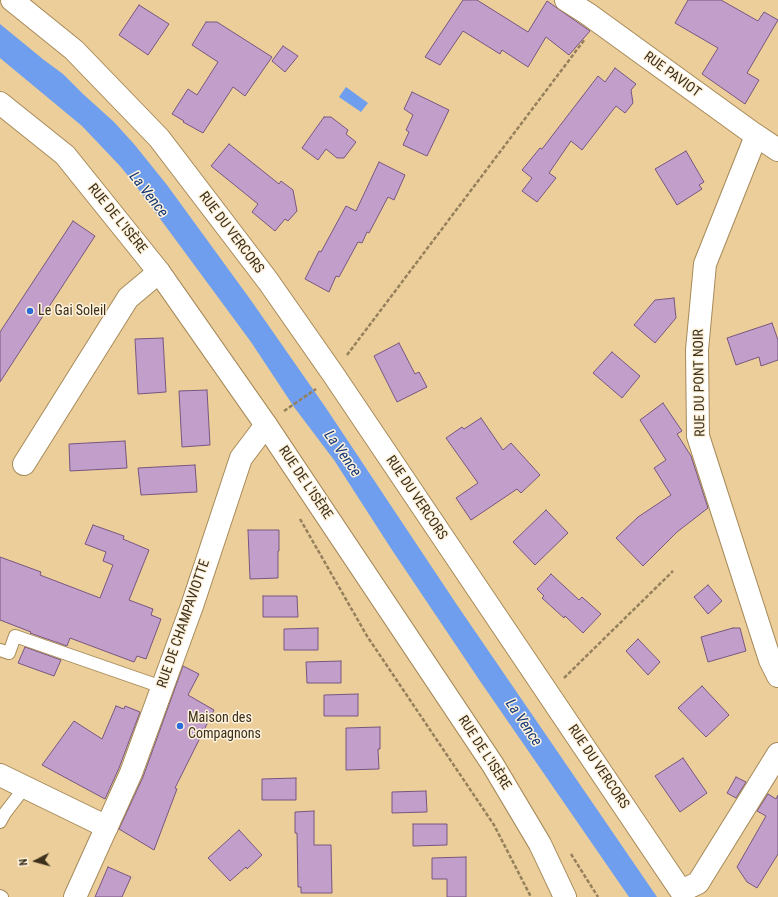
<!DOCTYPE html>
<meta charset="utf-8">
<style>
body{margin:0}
#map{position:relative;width:778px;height:897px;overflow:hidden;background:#ecce9b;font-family:"Roboto Condensed",sans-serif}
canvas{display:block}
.north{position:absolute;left:16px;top:841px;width:40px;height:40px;-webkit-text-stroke:3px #fef2dd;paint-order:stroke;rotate:264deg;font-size:11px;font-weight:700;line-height:16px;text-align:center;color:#3c301b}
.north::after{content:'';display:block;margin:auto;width:14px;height:18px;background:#3c301b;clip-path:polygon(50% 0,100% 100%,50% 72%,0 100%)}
</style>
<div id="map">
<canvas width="778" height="897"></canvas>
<div class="north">N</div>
</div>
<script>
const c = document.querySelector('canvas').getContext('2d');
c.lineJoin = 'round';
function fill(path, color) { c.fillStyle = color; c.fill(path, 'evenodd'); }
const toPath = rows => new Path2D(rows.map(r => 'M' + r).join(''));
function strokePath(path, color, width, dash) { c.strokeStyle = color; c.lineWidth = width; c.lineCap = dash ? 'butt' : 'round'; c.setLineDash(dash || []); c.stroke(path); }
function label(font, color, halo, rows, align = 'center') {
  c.font = font + ' "Roboto Condensed",sans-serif'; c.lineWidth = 3; c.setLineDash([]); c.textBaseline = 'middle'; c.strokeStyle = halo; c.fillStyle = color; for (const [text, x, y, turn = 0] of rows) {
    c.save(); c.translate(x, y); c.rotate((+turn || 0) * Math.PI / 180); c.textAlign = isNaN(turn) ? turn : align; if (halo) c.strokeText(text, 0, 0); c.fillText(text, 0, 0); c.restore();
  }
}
fill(toPath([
 [0,24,44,60,63,74,83,94,114,122,134,144,167,185,250,299,326,408,457,605,657,897,629,897,480,681,392,550,334,460,294,407,251,342,133,182,120,166,82,126,0,58],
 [346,87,368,103,361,112,339,97]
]), '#6e9eed');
const building = toPath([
 [463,0,477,0,528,32,547,1,590,31,569,55,546,37,528,67,502,50,500,54,463,31,440,65,425,57,463,0],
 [688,0,721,0,758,21,764,12,778,20,747,73,759,80,745,104,702,74,718,48,675,23,688,0],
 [139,5,169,24,148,55,119,35,139,5],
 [206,22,217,22,272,57,245,96,233,87,203,133,183,122,184,121,172,114,188,89,197,95,218,62,192,45,206,22],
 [283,46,298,56,285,72,272,61,283,46],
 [615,68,636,84,631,90,633,103,625,113,616,106,582,150,571,141,549,173,556,178,537,202,522,191,532,178,522,170,540,148,542,149,598,76,605,82,615,68],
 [412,92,449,110,427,156,403,145,409,132,406,130,413,115,404,109,412,92],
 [324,117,331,117,348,130,346,134,356,142,344,158,337,158,326,149,318,160,302,148,324,117],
 [229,144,279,184,281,181,293,190,297,211,288,221,285,219,275,231,252,212,258,204,211,166,229,144],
 [686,151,704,182,699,185,702,189,677,205,655,169,686,151],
 [379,162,405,175,394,200,388,197,369,233,367,232,362,243,358,242,339,277,336,276,329,292,305,279,319,251,321,252,346,206,356,211,379,162],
 [73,221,95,236,0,382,0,332,73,221],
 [674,298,676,318,655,343,634,325,655,300,674,298],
 [772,323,778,340,778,360,761,366,759,357,736,365,727,338,772,323],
 [163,338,166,392,138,394,135,339,163,338],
 [399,343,415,374,419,372,427,387,397,402,374,356,399,343],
 [612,352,640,376,622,398,593,373,612,352],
 [207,390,210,445,182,447,179,391,207,390],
 [663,403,682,431,677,434,691,456,708,508,677,532,643,566,616,538,638,517,671,495,654,468,666,460,640,420,663,403],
 [481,418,503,450,511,443,540,475,521,493,517,489,471,520,456,498,478,483,446,438,462,427,464,429,481,418],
 [125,441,127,468,70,471,69,444,125,441],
 [195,465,197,492,141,495,138,468,195,465],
 [546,510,568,533,535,565,513,542,546,510],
 [93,525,124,536,123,539,149,550,129,600,153,609,151,615,161,619,146,659,137,656,134,662,70,638,67,646,30,633,31,632,0,620,0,557,41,572,40,575,100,598,113,565,103,561,106,552,85,544,93,525],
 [248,530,279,530,279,551,278,551,278,578,250,579,248,530],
 [551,574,579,600,582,597,601,614,583,633,565,616,564,618,542,598,544,596,537,589,551,574],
 [708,585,722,601,708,614,694,597,708,585],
 [263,596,297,596,298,617,263,617,263,596],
 [318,628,318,650,284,650,284,629,318,628],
 [733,628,740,628,746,651,708,662,701,637,733,628],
 [638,639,660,662,648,675,626,651,638,639],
 [25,647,61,660,54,676,18,663,25,647],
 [341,661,341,683,307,683,306,662,341,661],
 [183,666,199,674,188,695,214,710,175,788,177,789,154,850,119,829,143,777,183,666],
 [702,686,729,715,706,737,678,708,702,686],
 [358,694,358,716,324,716,324,695,358,694],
 [116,706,124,709,125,706,140,712,119,768,105,799,42,765,74,721,102,739,116,706],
 [380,727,380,749,378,749,379,769,346,770,346,728,380,727],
 [683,758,707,793,680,812,655,776,683,758],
 [736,777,746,782,736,798,727,793,736,777],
 [296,778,296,800,262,800,262,779,296,778],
 [426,791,427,812,392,813,392,792,426,791],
 [768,794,776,799,778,795,778,854,757,888,747,882,737,867,766,816,757,811,768,794],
 [314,811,314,845,331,845,332,893,301,893,301,887,298,887,297,833,295,833,295,812,314,811],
 [413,824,447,824,447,845,413,846,413,824],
 [239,830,262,855,247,869,246,867,230,881,208,858,239,830],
 [466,857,466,897,447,897,447,879,432,879,432,858,466,857],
 [108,867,131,877,122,897,95,897,108,867]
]);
fill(building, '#c29ecb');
strokePath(building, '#77567f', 1);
const service = toPath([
 [0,650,9,653,15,636,162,687],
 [0,822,5,813,25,787],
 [0,896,2,897]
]);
const minor = toPath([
 [12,0,74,50,159,138,268,281,333,374,681,891,698,883,778,754],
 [566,0,588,14,751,132,778,150],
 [756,136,705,264,697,350,698,436,770,660,778,676],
 [24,464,128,298,159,272],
 [0,775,107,827],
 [75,897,131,773,192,606,241,458,266,425]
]);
const tertiary = toPath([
 [0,103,65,155,159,272,266,425,493,765,540,844,565,897]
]);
strokePath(service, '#a68a59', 14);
strokePath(minor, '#a68a59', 24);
strokePath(tertiary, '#a68a59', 24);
strokePath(toPath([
 [347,355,585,39],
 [284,411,316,389],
 [300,519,367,636,494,825,531,897],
 [564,678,673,571],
 [571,854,598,897]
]), '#96805c', 2.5, [4, 2]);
strokePath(service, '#fff', 12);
strokePath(minor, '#fff', 22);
strokePath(tertiary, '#fff', 22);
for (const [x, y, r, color] of [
 [30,311,4,"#2a6cd9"],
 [180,726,4,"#2a6cd9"]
]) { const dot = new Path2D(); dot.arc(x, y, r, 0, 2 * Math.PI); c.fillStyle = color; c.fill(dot); strokePath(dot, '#fef2dd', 1.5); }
label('14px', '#3c301b', '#fef2dd', [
 ["RUE PAVIOT",672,75,36],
 ["RUE DE L'ISÈRE",117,219,51],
 ["RUE DU VERCORS",231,233,53],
 ["RUE DU PONT NOIR",700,383,-91],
 ["RUE DE L'ISÈRE",305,483,56],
 ["RUE DU VERCORS",416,498,56],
 ["RUE DE CHAMPAVIOTTE",184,624,-71],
 ["RUE DE L'ISÈRE",484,753,57],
 ["RUE DU VERCORS",598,767,56]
]);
label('14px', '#3c301b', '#fef2dd', [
 ["Le Gai Soleil",38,311],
 ["Maison des",188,718],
 ["Compagnons",188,734]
], 'left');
label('italic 15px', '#113674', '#fef2dd', [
 ["La Vence",148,195,52],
 ["La Vence",342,454,55],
 ["La Vence",523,723,56]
]);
</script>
